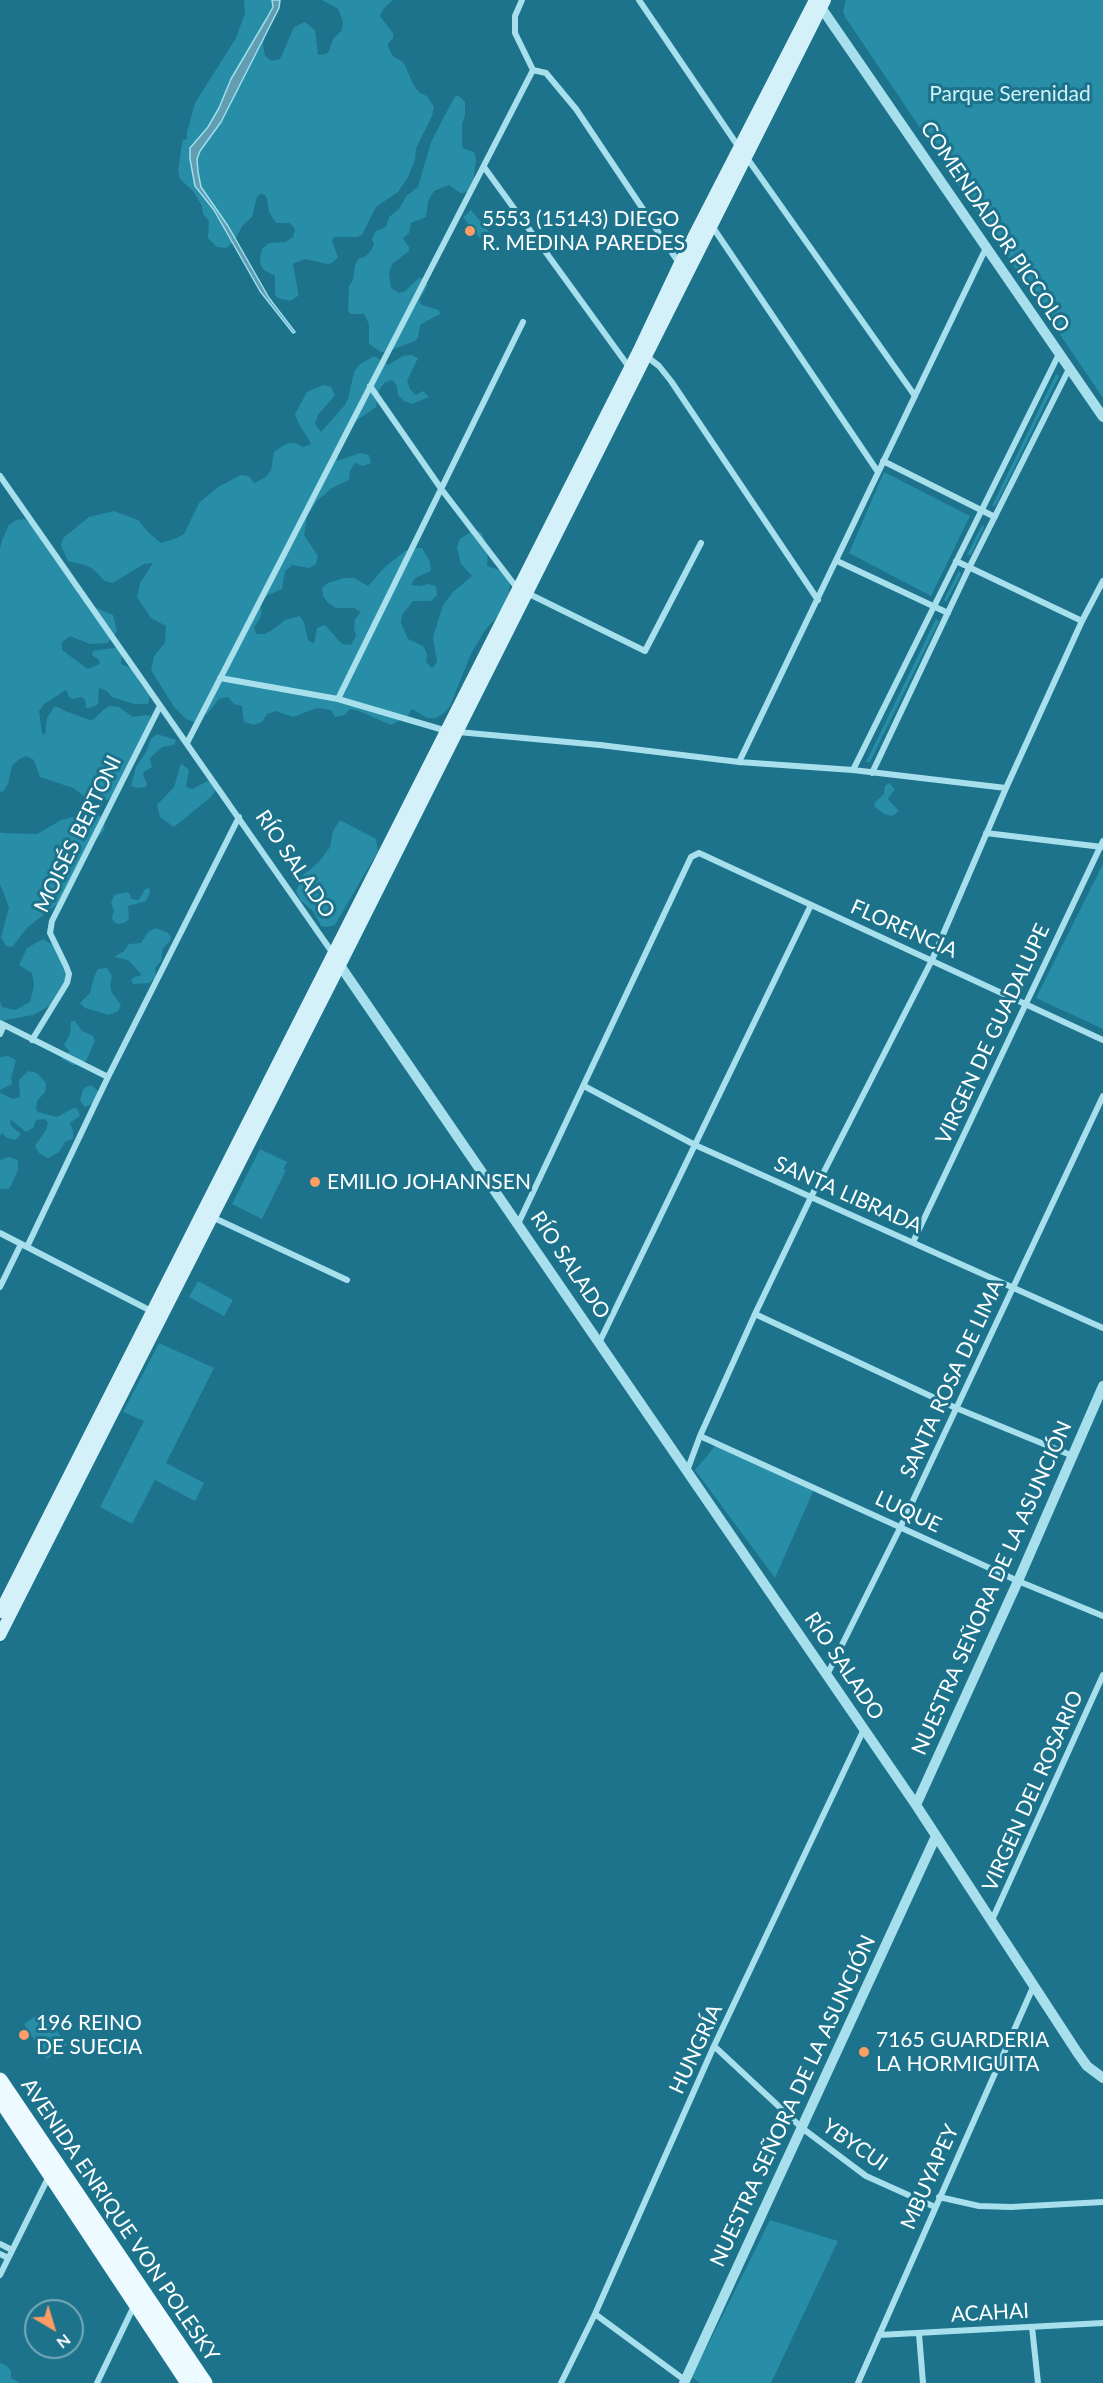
<!DOCTYPE html>
<meta charset="utf-8">
<style>
body{margin:0}
#map{position:relative;width:1103px;height:2383px;overflow:hidden;background:#1c738b;font-family:Lato,sans-serif}
canvas{display:block}
.north{position:absolute;left:24px;top:2299px;width:60px;height:60px;box-sizing:border-box;background:#1c738b;border:2px solid #77abb9;border-radius:50%;rotate:142deg;font-size:16px;font-weight:700;line-height:24px;text-align:center;color:#fff}
.north::after{content:'';display:block;margin:auto;width:21px;height:27px;background:#fd9c65;clip-path:polygon(50% 0,100% 100%,50% 72%,0 100%)}
</style>
<div id="map">
<canvas width="1103" height="2383"></canvas>
<div class="north">N</div>
</div>
<script>
const c = document.querySelector('canvas').getContext('2d');
c.lineJoin = 'round';
function fill(path, color) { c.fillStyle = color; c.fill(path, 'evenodd'); }
const toPath = rows => new Path2D(rows.map(r => 'M' + r).join(''));
function strokePath(path, color, width, dash) { c.strokeStyle = color; c.lineWidth = width; c.lineCap = dash ? 'butt' : 'round'; c.setLineDash(dash || []); c.stroke(path); }
function label(font, color, halo, rows, align = 'center') {
  c.font = font + ' Lato,sans-serif'; c.lineWidth = 6; c.setLineDash([]); c.textBaseline = 'middle'; c.strokeStyle = halo; c.fillStyle = color; for (const [text, x, y, turn = 0] of rows) {
    c.save(); c.translate(x, y); c.rotate((+turn || 0) * Math.PI / 180); c.textAlign = isNaN(turn) ? turn : align; if (halo) c.strokeText(text, 0, 0); c.fillText(text, 0, 0); c.restore();
  }
}
fill(toPath([
 [244,0,276,0,263,44,265,56,272,61,280,59,282,55,294,27,305,22,315,30,318,55,326,54,329,51,333,39,342,30,343,21,338,9,322,0,393,0,384,8,380,16,393,33,393,38,388,44,389,49,393,56,404,63,414,86,420,93,427,96,434,107,432,116,416,148,415,160,408,177,398,192,376,207,362,235,357,237,334,237,332,241,338,257,332,263,327,264,305,259,293,264,298,292,298,296,290,301,278,298,275,295,275,276,264,270,261,266,260,257,262,249,269,243,285,242,293,237,295,230,293,226,289,223,276,223,269,212,267,199,265,195,260,194,257,197,252,217,242,226,234,242,226,248,217,247,208,238,209,221,203,214,202,206,193,191,180,179,178,171,182,143,183,140,187,139,187,132,195,103,236,38,245,13],
 [846,0,1103,0,1103,398,845,17,843,11],
 [458,95,465,102,465,116,462,124,462,146,464,149,474,152,476,159,473,184,470,190,464,193,460,193,449,185,434,191,428,201,426,217,411,223,409,233,403,238,409,247,409,251,392,264,389,273,391,288,399,293,405,291,419,278,423,278,428,285,419,301,422,305,439,310,440,314,420,325,418,338,415,341,386,352,381,352,369,344,369,324,364,314,351,314,348,311,349,286,353,280,355,265,358,259,366,256,372,249,374,243,372,239,376,231,386,227,389,217,399,209,406,196,418,187,431,142,454,98],
 [471,210,495,239,486,246,463,217],
 [411,355,418,358,407,381,410,389,416,395,423,391,429,397,412,404,404,401,398,395,397,386,392,380,384,383,379,390,376,407,353,423,339,446,337,461,360,453,369,455,371,463,363,466,355,463,350,471,349,480,332,488,317,501,307,517,304,535,318,556,316,564,309,568,292,565,285,571,282,589,266,596,260,603,262,612,259,620,254,627,256,634,264,634,271,631,285,620,300,616,304,623,308,640,314,644,317,628,325,625,342,644,351,645,356,636,354,628,355,619,361,612,354,608,336,608,328,603,323,596,322,588,328,583,344,578,354,578,368,586,385,567,405,551,413,548,422,548,430,562,431,571,415,578,411,585,420,586,428,584,436,586,437,595,431,601,413,601,402,615,401,623,408,639,423,646,427,654,426,662,432,668,437,662,433,637,443,605,453,592,472,576,461,564,457,548,460,539,474,530,481,532,488,548,487,566,503,571,508,577,510,585,507,603,503,611,485,630,471,654,450,706,444,713,436,718,427,718,412,709,407,717,391,725,359,711,350,709,344,715,335,717,331,710,317,708,293,717,276,711,267,714,262,722,254,725,244,722,242,706,234,704,228,697,219,699,208,713,194,722,186,719,174,707,151,670,154,656,165,643,166,626,151,618,137,597,140,583,153,563,144,564,113,583,105,581,93,569,85,565,68,561,61,546,63,538,89,517,114,511,138,520,149,533,161,543,177,538,184,534,199,503,218,487,241,475,249,476,254,483,266,477,271,470,274,452,281,447,288,443,296,443,303,447,311,444,298,422,295,414,307,392,323,385,331,387,335,395,318,415,315,424,321,432,344,406,348,399,354,372,359,365,374,356,388,365,403,356],
 [1056,374,1059,376,996,505,992,506],
 [884,472,970,516,931,596,849,553],
 [24,519,31,524,92,606,113,615,117,631,108,643,90,644,70,636,62,642,62,650,88,669,100,664,99,660,92,655,93,651,119,647,122,655,121,664,135,670,139,682,150,696,148,704,134,704,112,697,107,691,99,688,98,704,90,708,86,708,85,700,82,697,72,699,69,697,66,690,44,704,39,711,42,733,45,735,47,718,54,707,58,707,65,711,90,720,94,719,103,710,110,706,119,707,133,717,146,715,150,716,151,723,120,787,108,800,88,799,73,788,40,777,34,760,26,756,18,760,12,766,8,784,3,792,0,791,0,549,2,540,9,525,16,520],
 [982,525,984,527,971,555,967,555],
 [959,571,961,574,946,602,944,600],
 [936,619,939,621,870,762,866,762],
 [157,734,176,740,174,745,162,747,150,758,152,767,144,772,143,776,147,783,146,787,137,788,131,786,136,767,146,752,151,739],
 [181,763,189,770,186,787,192,789,208,781,218,787,211,797,174,827,160,817,157,805,174,787],
 [889,783,895,789,888,799,899,811,892,816,884,814,874,806,875,802,884,794,885,786],
 [93,812,105,819,104,830,87,851,60,902,28,927,12,947,6,946,1,937,9,907,0,884,0,831,1,833,37,834,61,820],
 [340,820,376,839,378,851,335,925,327,927,321,926,313,911,300,900,296,891,303,875,319,862,330,847,333,831],
 [1103,864,1103,1029,1036,998],
 [149,888,150,893,146,901,128,906,129,919,126,922,118,924,114,922,112,918,114,910,111,903,114,895,127,892,130,894,131,899,139,900,145,889],
 [156,928,168,933,171,937,170,941,163,948,161,961,155,968,156,976,150,983,133,984,131,980,134,977,142,975,128,960,114,957,124,951,129,944,141,943,148,932],
 [43,939,53,945,69,968,65,986,51,1005,33,1015,0,1021,0,1002,2,1007,15,1010,30,1002,34,986,32,973,19,965,27,948],
 [107,968,112,976,110,985,112,993,121,1005,118,1011,109,1015,85,1008,80,1003,90,993,94,977,98,969],
 [71,1021,75,1021,82,1031,93,1036,95,1041,86,1061,79,1065,73,1065,62,1059,62,1055,70,1052,64,1045,70,1034],
 [8,1056,16,1060,11,1078,12,1084,0,1090,0,1057],
 [28,1071,37,1073,46,1083,45,1092,37,1101,36,1109,38,1112,57,1117,72,1109,76,1108,79,1112,80,1116,70,1123,73,1131,73,1139,65,1142,59,1152,48,1158,39,1153,35,1146,46,1130,48,1122,44,1119,36,1120,33,1128,26,1132,10,1119,11,1126,21,1134,15,1140,7,1138,2,1133,0,1136,0,1093,13,1099,20,1097,19,1080],
 [91,1085,99,1092,92,1104,85,1107,80,1101,82,1092,84,1088],
 [260,1149,287,1162,283,1169,286,1170,262,1219,232,1204],
 [9,1157,18,1160,18,1170,11,1186,8,1189,0,1189,0,1160],
 [198,1281,233,1300,224,1316,189,1297],
 [159,1343,214,1368,166,1463,204,1483,195,1501,155,1480,132,1524,100,1507,144,1421,123,1412],
 [717,1444,815,1487,775,1578,695,1470],
 [43,2011,67,2045,47,2059,24,2024],
 [770,2220,838,2241,771,2383,700,2383,692,2377],
 [0,2363,7,2366,11,2371,11,2378,20,2383,0,2383]
]), '#288da6');
const water = toPath([
 [272,0,280,0,279,8,221,122,200,151,197,159,198,172,201,187,228,226,269,298,295,332,293,333,260,291,214,210,195,186,190,159,190,148,208,127,219,108,231,79,267,18,273,7,272,0]
]);
fill(water, '#629eaf');
strokePath(water, '#9adfef', 1.5);
strokePath(toPath([
 [522,0,515,16,515,33,533,70],
 [639,0,740,149],
 [533,70,546,73,576,109,679,263],
 [747,158,915,396],
 [484,167,629,367],
 [712,226,878,472],
 [646,356,659,366,671,381,818,600],
 [370,386,442,490,517,588,645,651,701,543],
 [883,461,995,517],
 [0,476,334,955],
 [837,561,948,613],
 [956,561,1082,621],
 [220,678,338,699,447,731],
 [338,699,523,322],
 [458,732,600,745,739,762,853,770,1006,788],
 [187,743,533,70],
 [739,762,986,248],
 [853,770,1059,354],
 [872,773,969,568,1069,369],
 [986,833,1102,847],
 [0,1023,108,1077],
 [0,1034,4,1025],
 [32,1040,67,983,69,974,66,966,50,933,52,921,160,706],
 [584,1086,695,1145,1103,1328],
 [212,1217,347,1280],
 [518,1224,691,857,699,853,1103,1040],
 [0,1233,153,1312],
 [913,1242,1103,841],
 [27,1247,108,1077,239,817],
 [0,1287,21,1244],
 [755,1314,956,1408,1073,1456],
 [599,1343,811,905],
 [700,1436,1018,1581,1103,1616],
 [687,1471,700,1436,755,1314,811,1197,932,960,1006,788,1082,621,1103,581],
 [827,1675,901,1526,1103,1096],
 [992,1920,1103,1675],
 [714,2046,802,2128,866,2176,935,2207],
 [939,2197,979,2206,1011,2207,1103,2202],
 [0,2244,12,2250],
 [0,2254,8,2258],
 [0,2275,49,2176],
 [595,2314,686,2381],
 [1032,2327,1038,2383],
 [919,2334,923,2383],
 [879,2335,1103,2323],
 [97,2383,134,2306],
 [561,2383,595,2314,714,2046,864,1729],
 [858,2383,1034,1985]
]), '#a7dfed', 6);
strokePath(toPath([
 [818,3,1103,417],
 [337,961,916,1805,1077,2052,1087,2066,1103,2078],
 [916,1805,1018,1581,1103,1386],
 [684,2383,936,1836]
]), '#a7dfed', 10);
strokePath(toPath([
 [0,1612,638,352,680,263,815,0],
 [0,1635,340,965,825,0]
]), '#d4f1f9', 12);
strokePath(toPath([
 [0,2080,205,2383],
 [0,2099,188,2383]
]), '#edfaff', 15);
for (const [x, y, r, color] of [
 [470,231,6,"#fd9c65"],
 [315,1182,6,"#fd9c65"],
 [24,2035,6,"#fd9c65"],
 [864,2052,6,"#fd9c65"]
]) { const dot = new Path2D(); dot.arc(x, y, r, 0, 2 * Math.PI); c.fillStyle = color; c.fill(dot); strokePath(dot, '#1c738b', 2); }
label('21px', '#d0f1f9', '#1c738b', [
 ["Parque Serenidad",1010,94]
]);
label('21px', '#fff', '#1c738b', [
 ["5553 (15143) DIEGO",482,219],
 ["R. MEDINA PAREDES",482,243],
 ["EMILIO JOHANNSEN",327,1182],
 ["196 REINO",36,2023],
 ["DE SUECIA",36,2047],
 ["7165 GUARDERIA",876,2040],
 ["LA HORMIGUITA",876,2064]
], 'left');
label('21px', '#fff', '#1c738b', [
 ["COMENDADOR PICCOLO",995,227,56],
 ["MOISÉS BERTONI",78,834,-64],
 ["RÍO SALADO",295,864,56],
 ["FLORENCIA",904,929,24],
 ["VIRGEN DE GUADALUPE",993,1034,-65],
 ["SANTA LIBRADA",848,1195,24],
 ["RÍO SALADO",570,1265,56],
 ["SANTA ROSA DE LIMA",952,1379,-65],
 ["LUQUE",908,1512,25],
 ["NUESTRA SEÑORA DE LA ASUNCIÓN",992,1588,-66],
 ["RÍO SALADO",844,1666,56],
 ["VIRGEN DEL ROSARIO",1033,1791,-66],
 ["HUNGRÍA",696,2049,-65],
 ["NUESTRA SEÑORA DE LA ASUNCIÓN",793,2101,-65],
 ["YBYCUI",855,2145,35],
 ["MBUYAPEY",930,2177,-66],
 ["AVENIDA ENRIQUE VON POLESKY",120,2220,56],
 ["ACAHAI",990,2313,-3]
]);
</script>
